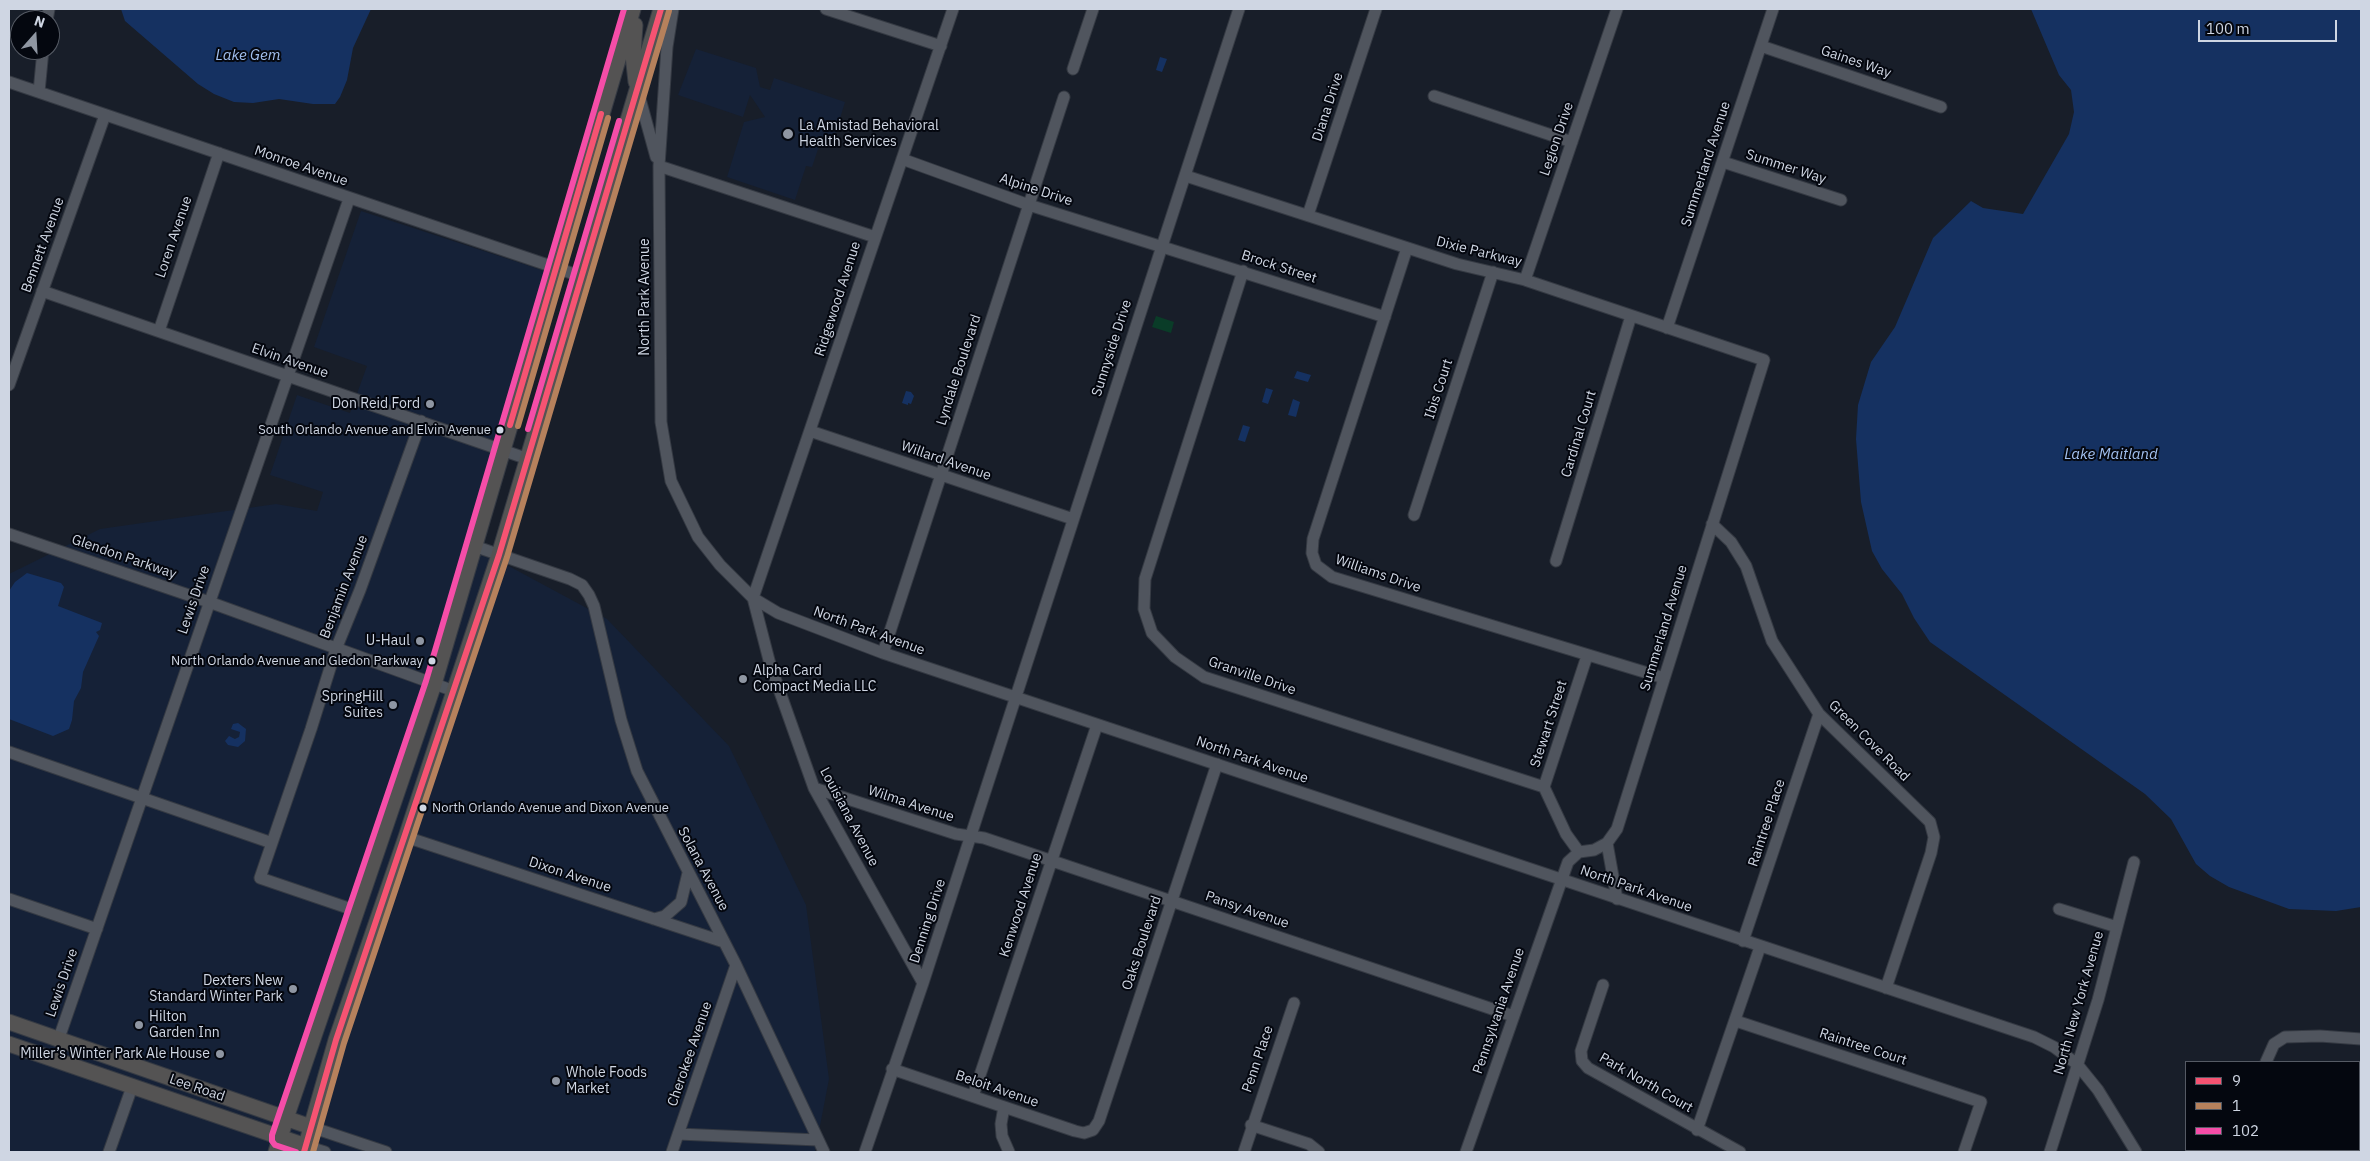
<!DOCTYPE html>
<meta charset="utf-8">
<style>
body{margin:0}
#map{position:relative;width:2370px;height:1161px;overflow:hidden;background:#181e29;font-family:"IBM Plex Sans",sans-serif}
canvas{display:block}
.frame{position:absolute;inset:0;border:10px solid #cfd6e3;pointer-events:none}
.legend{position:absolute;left:2185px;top:1061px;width:175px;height:90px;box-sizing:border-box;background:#04070f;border:1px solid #555a64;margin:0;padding:6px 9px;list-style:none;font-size:15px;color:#cfd6e3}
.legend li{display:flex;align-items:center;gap:10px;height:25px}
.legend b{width:25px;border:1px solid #555a64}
.north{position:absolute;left:10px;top:10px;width:50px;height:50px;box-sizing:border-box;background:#04070f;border:1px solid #555a64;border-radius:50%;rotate:19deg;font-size:14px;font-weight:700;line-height:20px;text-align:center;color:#cfd6e3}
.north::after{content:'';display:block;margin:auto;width:18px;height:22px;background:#8f96a2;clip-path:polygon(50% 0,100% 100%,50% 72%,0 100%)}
.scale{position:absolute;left:2198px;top:20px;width:139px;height:22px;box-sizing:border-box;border:2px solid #cfd6e3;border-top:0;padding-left:6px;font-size:15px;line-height:18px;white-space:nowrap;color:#cfd6e3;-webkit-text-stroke:4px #04070f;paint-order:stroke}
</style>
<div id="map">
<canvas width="2370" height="1161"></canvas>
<div class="frame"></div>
<ul class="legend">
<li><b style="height:6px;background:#f65372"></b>9</li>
<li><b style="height:6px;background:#b6815c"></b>1</li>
<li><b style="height:6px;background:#f54da8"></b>102</li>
</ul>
<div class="north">N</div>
<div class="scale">100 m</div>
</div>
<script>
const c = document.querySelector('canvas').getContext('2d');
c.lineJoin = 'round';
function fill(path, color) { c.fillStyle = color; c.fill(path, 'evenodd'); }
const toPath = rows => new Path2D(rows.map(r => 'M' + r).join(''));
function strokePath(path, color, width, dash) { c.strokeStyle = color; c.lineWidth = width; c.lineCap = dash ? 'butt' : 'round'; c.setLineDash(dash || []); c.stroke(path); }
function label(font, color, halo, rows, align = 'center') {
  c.font = font + ' "IBM Plex Sans",sans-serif'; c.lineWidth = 4; c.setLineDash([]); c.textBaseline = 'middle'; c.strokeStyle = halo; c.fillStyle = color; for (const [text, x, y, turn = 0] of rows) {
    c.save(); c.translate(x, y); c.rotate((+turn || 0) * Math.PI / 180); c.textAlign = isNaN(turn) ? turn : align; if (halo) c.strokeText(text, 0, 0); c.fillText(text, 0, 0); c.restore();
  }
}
fill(toPath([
 [696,49,756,68,760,87,770,90,774,78,845,102,831,148,819,146,812,167,806,166,795,200,727,177,744,122,765,117,750,95,743,117,678,95],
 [361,211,545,271,466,543,607,619,729,746,806,905,829,1079,815,1152,9,1152,9,574,100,529,276,504,317,511,323,492,270,475,297,395,350,413,367,366,314,347]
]), '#152137');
fill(toPath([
 [1156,316,1174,322,1171,333,1152,327]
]), '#0a3c28');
fill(toPath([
 [121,9,371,9,353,48,347,80,340,97,335,104,313,104,279,99,253,103,234,102,214,94,198,84,125,21],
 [2031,9,2361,9,2361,907,2336,911,2289,909,2229,887,2210,876,2196,864,2171,819,2145,794,1930,642,1914,618,1902,594,1882,569,1872,551,1861,502,1856,439,1858,405,1871,362,1895,327,1933,238,1971,201,1983,208,2023,214,2069,134,2074,112,2071,90,2059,75],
 [1160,57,1167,59,1162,72,1156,70],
 [1297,371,1311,375,1308,382,1294,378],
 [1266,388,1273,390,1268,404,1262,402],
 [906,391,911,392,914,396,911,404,908,403,908,405,902,403],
 [1293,399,1300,402,1296,417,1288,415],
 [1243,425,1250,427,1245,442,1238,440],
 [27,573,61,583,64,587,58,606,102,623,100,630,96,632,99,636,83,672,81,688,74,701,72,720,69,729,53,736,9,719,9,591,15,582],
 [238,723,246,729,245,741,238,747,228,745,225,741,229,736,235,739,239,737,240,732,231,729,233,724]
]), '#153161');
const minor = toPath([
 [673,9,667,47,659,166,661,422,671,481,698,537,720,565,753,598,778,613,883,653,2034,1037,2054,1047,2077,1064,2098,1090,2136,1152],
 [826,9,941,46],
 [47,20,49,9],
 [1761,46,1941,107],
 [1073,69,1093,9],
 [9,82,583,277],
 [637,88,656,157],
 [39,92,43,50],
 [1434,96,1572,142],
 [902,159,1029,205,1385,317],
 [1723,162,1841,200],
 [659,166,875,237],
 [1186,176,1457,264,1525,280,1764,360,1617,829,1607,843,1594,850,1579,852,1568,862,1466,1152],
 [1308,215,1376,9],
 [1407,248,1313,539,1312,553,1316,565,1332,577,1664,678],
 [1243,271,1145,579,1144,609,1152,633,1175,657,1204,677,1544,787],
 [1525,280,1617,9],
 [42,291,528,459],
 [1667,328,1773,9],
 [159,331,219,153],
 [9,385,105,115],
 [810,431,1073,519],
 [1414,515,1493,272],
 [1712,524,1731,542,1746,566,1772,641,1819,714,1930,822,1934,837,1931,853,1886,988],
 [9,534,209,602,454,691],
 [474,546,570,579,582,585,589,595,594,606,621,720,637,771,736,965,824,1152],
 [1556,561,1631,316],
 [753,598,953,9],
 [753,598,770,664,814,788,923,983],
 [883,653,1064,97],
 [9,752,272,843],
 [814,788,956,834,984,838,1513,1016],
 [406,837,724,942],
 [1607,843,1617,899],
 [1579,852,1566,834,1544,787,1587,656],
 [9,899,97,929],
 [2059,909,2117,927],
 [357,911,260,878,311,729,336,649,360,590,421,421],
 [654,919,665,916,681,902,688,873],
 [1743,941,1819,714],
 [1603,985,1581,1051,1582,1061,1588,1068,1740,1152],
 [1736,1021,1981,1102,1964,1152],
 [58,1041,349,199],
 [2266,1062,2274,1044,2285,1037,2320,1036,2361,1039],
 [892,1069,1075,1131,1084,1133,1093,1130,1099,1121,1217,764],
 [973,1096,1097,725],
 [1004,1107,1001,1124,1002,1136,1009,1152],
 [1251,1125,1309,1144,1319,1152],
 [311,1127,386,1152],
 [1697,1130,1760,947],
 [678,1134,818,1140],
 [306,1146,325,1152],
 [109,1152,132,1087],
 [672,1152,736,965],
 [865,1152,923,983,1239,9],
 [1244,1152,1294,1003],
 [2050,1152,2098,1000,2134,862],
 [2235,1152,2236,1150]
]);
const major = toPath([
 [635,25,633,55,636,82],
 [9,1022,311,1127],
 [9,1044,306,1146],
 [276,1152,286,1118,434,684,633,9],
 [304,1152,336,1040,406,837,499,555,661,9]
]);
strokePath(minor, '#353a43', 13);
strokePath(major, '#353a43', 17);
strokePath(minor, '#50555e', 11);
strokePath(major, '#545353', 15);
strokePath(toPath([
 [510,425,601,114],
 [304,1152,336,1040,499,555,661,9]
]), '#f65372', 6);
strokePath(toPath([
 [518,426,608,118],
 [313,1152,344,1043,507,557,669,11]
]), '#b6815c', 6);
strokePath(toPath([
 [528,429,619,121],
 [296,1152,275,1145,272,1141,272,1135,426,681,624,9]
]), '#f54da8', 6);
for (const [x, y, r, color] of [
 [788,134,6,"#8f96a2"],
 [430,404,5,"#8f96a2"],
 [500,430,4.5,"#cfd6e3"],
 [420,641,5,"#8f96a2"],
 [432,661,4.5,"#cfd6e3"],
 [743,679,5,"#8f96a2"],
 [393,705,5,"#8f96a2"],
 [423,808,4.5,"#cfd6e3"],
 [293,989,5,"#8f96a2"],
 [139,1025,5,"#8f96a2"],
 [220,1054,5,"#8f96a2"],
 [556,1081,5,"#8f96a2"]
]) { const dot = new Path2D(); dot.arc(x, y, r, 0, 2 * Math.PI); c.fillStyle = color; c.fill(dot); strokePath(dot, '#04070f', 2); }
label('13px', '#cfd6e3', '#04070f', [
 ["South Orlando Avenue and Elvin Avenue",491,430],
 ["North Orlando Avenue and Gledon Parkway",423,661],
 ["North Orlando Avenue and Dixon Avenue",432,808,"left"]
], 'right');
label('14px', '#cfd6e3', '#04070f', [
 ["Gaines Way",1856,62,19],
 ["Diana Drive",1328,107,-72],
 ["Legion Drive",1557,139,-71],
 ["Summerland Avenue",1706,164,-72],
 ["Monroe Avenue",301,166,19],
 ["Summer Way",1786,167,18],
 ["Alpine Drive",1036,190,18],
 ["Loren Avenue",174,237,-71],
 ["Bennett Avenue",43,245,-70],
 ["Dixie Parkway",1479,252,14],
 ["Brock Street",1279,267,18],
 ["North Park Avenue",645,297,-90],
 ["Ridgewood Avenue",838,299,-72],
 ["Sunnyside Drive",1112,348,-72],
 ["Elvin Avenue",290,361,19],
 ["Lyndale Boulevard",959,370,-72],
 ["Ibis Court",1439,389,-72],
 ["Cardinal Court",1579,434,-73],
 ["Willard Avenue",946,461,19],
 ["Glendon Parkway",124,557,19],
 ["Williams Drive",1378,574,19],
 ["Benjamin Avenue",344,587,-69],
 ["Lewis Drive",194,600,-71],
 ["Summerland Avenue",1664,628,-73],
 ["North Park Avenue",869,631,20],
 ["Granville Drive",1252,676,19],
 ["Stewart Street",1549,724,-72],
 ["Green Cove Road",1869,741,45],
 ["North Park Avenue",1252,760,19],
 ["Wilma Avenue",911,804,18],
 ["Louisiana Avenue",849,817,62],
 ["Raintree Place",1767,823,-72],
 ["Solana Avenue",703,869,62],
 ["Dixon Avenue",570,875,18],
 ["North Park Avenue",1636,889,19],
 ["Kenwood Avenue",1021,905,-72],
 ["Pansy Avenue",1247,910,19],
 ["Denning Drive",928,921,-72],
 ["Oaks Boulevard",1142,943,-72],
 ["Lewis Drive",62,983,-71],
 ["North New York Avenue",2079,1003,-74],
 ["Pennsylvania Avenue",1499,1011,-71],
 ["Raintree Court",1863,1047,18],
 ["Cherokee Avenue",690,1054,-71],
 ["Penn Place",1258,1059,-71],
 ["Park North Court",1646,1083,30],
 ["Lee Road",197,1088,19],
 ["Beloit Avenue",997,1089,19]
]);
label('14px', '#cfd6e3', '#04070f', [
 ["La Amistad Behavioral",799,126,"left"],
 ["Health Services",799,142,"left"],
 ["Don Reid Ford",420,404],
 ["U-Haul",410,641],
 ["Alpha Card",753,671,"left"],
 ["Compact Media LLC",753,687,"left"],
 ["SpringHill",383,697],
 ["Suites",383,713],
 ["Dexters New",283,981],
 ["Standard Winter Park",283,997],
 ["Hilton",149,1017,"left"],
 ["Garden Inn",149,1033,"left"],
 ["Miller’s Winter Park Ale House",210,1054],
 ["Whole Foods",566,1073,"left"],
 ["Market",566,1089,"left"]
], 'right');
label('italic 15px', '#a2c0f0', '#04070f', [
 ["Lake Gem",248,56],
 ["Lake Maitland",2111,455]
]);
</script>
